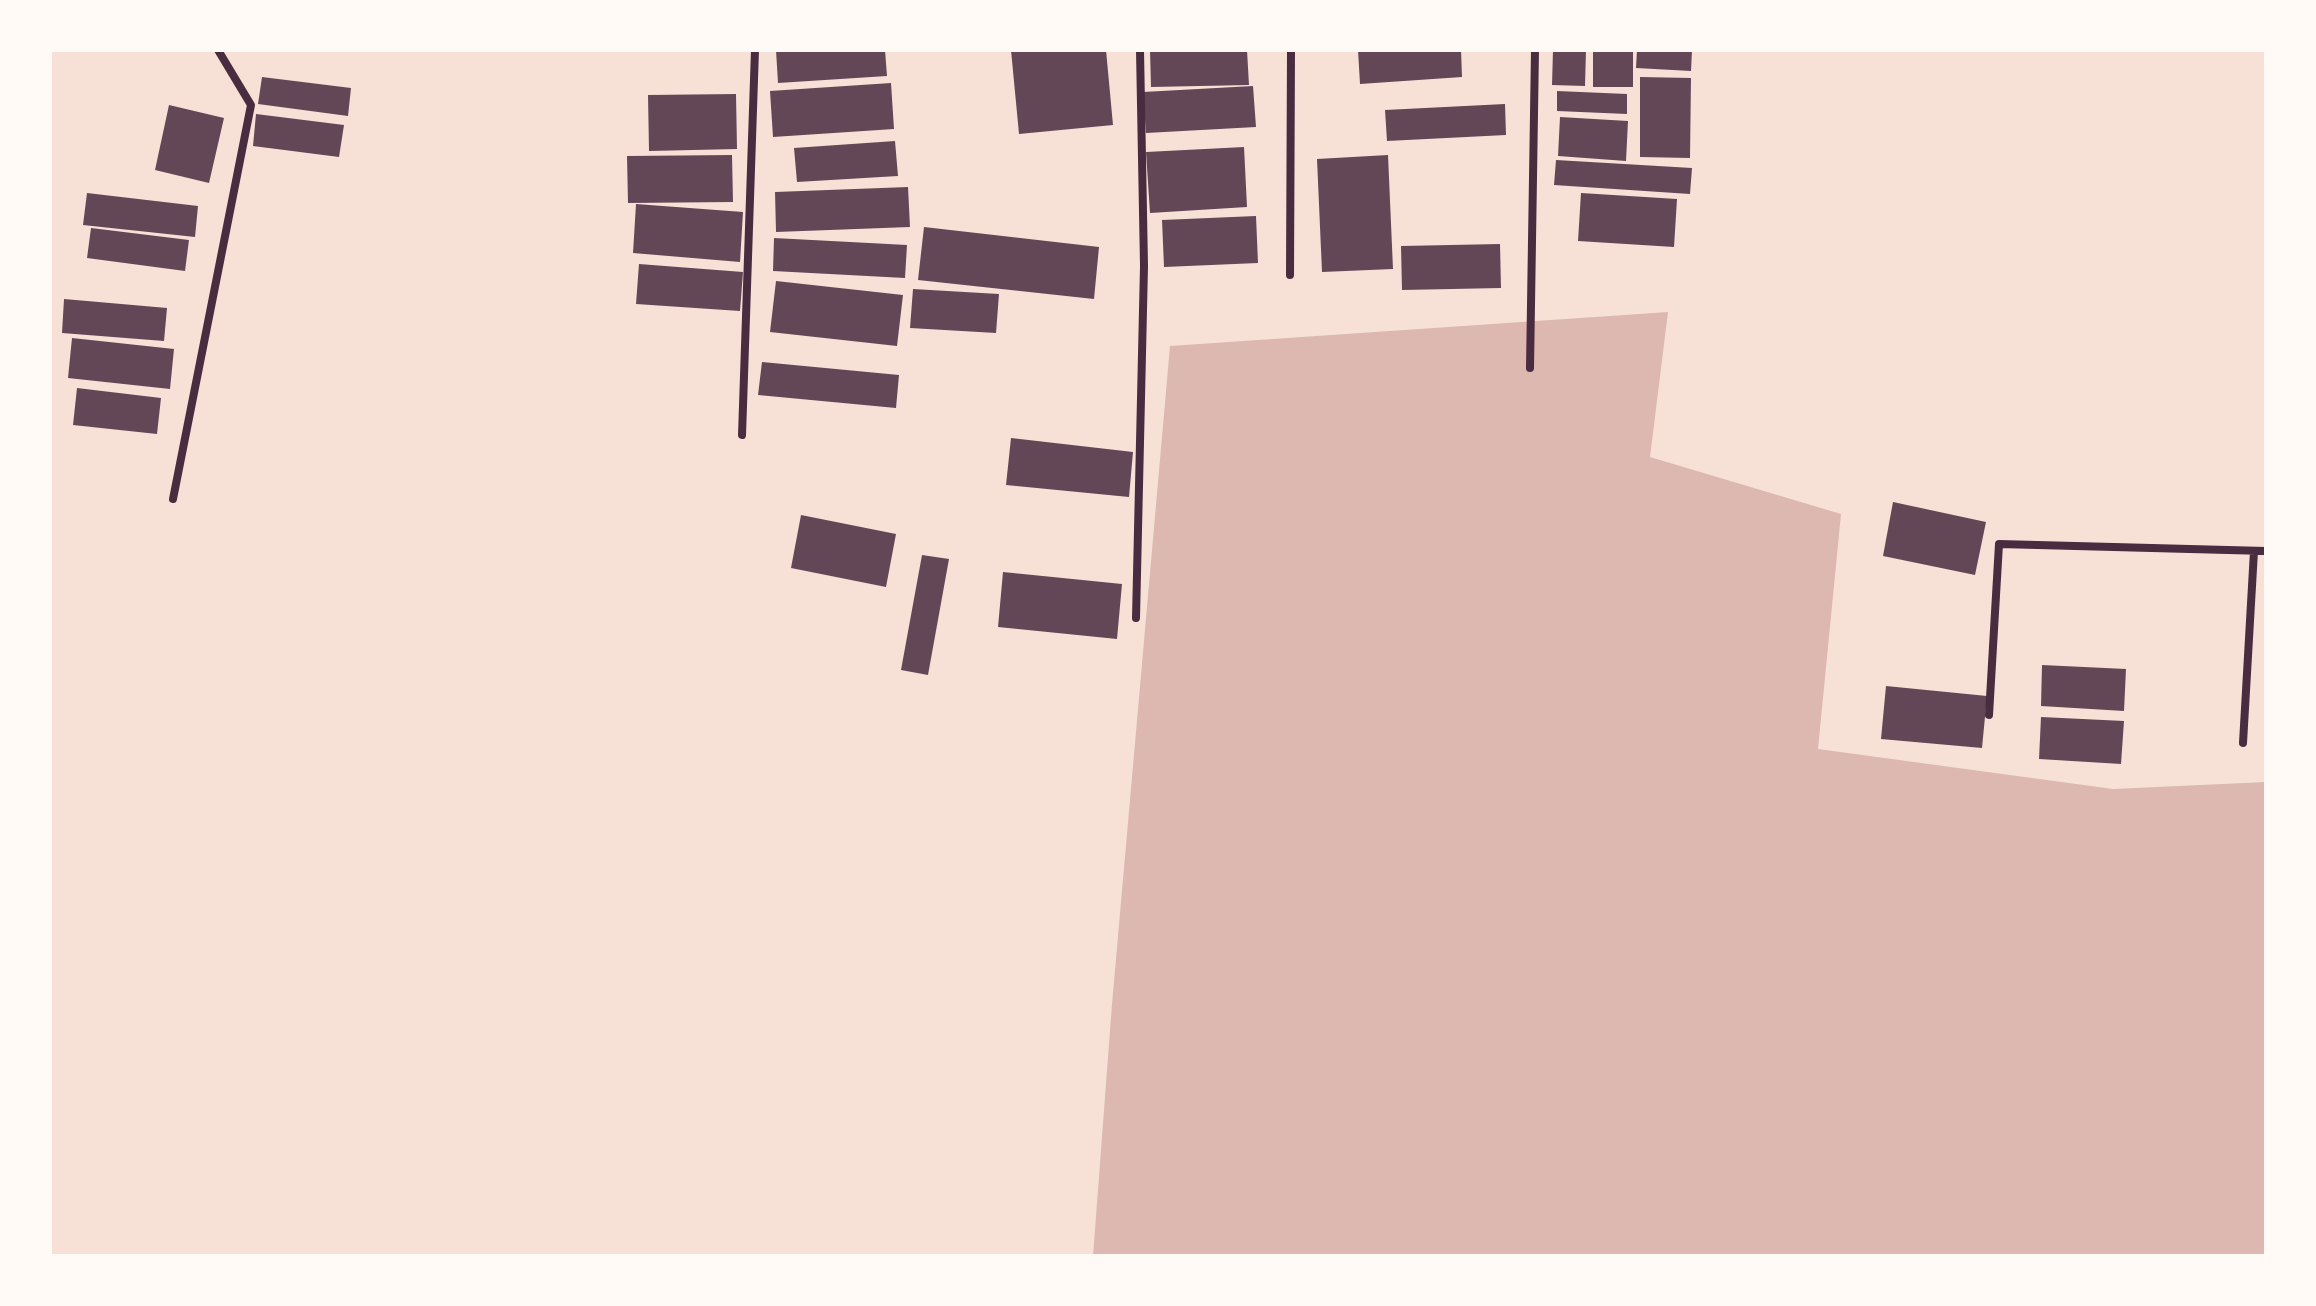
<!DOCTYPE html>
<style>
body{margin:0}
#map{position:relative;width:2316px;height:1306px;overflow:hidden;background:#f7e1d7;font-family:Mulish,sans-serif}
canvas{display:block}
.frame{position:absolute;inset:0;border:52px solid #fffaf5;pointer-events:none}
</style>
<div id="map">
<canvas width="2316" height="1306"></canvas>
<div class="frame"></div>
</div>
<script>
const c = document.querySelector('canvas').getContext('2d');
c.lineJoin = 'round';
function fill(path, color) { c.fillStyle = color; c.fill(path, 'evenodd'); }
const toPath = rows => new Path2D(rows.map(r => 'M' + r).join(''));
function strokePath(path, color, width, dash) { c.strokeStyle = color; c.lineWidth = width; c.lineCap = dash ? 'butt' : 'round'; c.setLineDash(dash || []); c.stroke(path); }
fill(toPath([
 [1668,312,1650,457,1841,514,1818,749,2113,789,2266,782,2266,1256,1093,1256,1112,1004,1170,346]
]), '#dcb8b0');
fill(toPath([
 [776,50,885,50,887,76,778,83],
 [1011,50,1106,50,1113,125,1019,134],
 [1150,50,1247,50,1249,85,1151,87],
 [1358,50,1461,50,1462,77,1360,84],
 [1553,50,1586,50,1585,86,1552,85],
 [1593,50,1633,50,1633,87,1593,87],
 [1637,50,1692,50,1691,71,1636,68],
 [262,77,351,88,348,116,258,104],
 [1640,77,1691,78,1690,158,1640,157],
 [891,83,894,129,773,137,770,91],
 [1253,86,1256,127,1146,133,1143,92],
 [1557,91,1627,94,1627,114,1557,111],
 [736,94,737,149,649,151,648,95],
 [1505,104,1506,135,1387,141,1385,110],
 [169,105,224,118,209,183,155,170],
 [256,114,344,125,339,157,253,146],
 [1560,117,1628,121,1626,161,1558,156],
 [895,141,898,176,797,182,794,148],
 [1244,147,1247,207,1150,213,1146,152],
 [732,155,733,202,628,203,627,156],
 [1388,155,1393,269,1322,272,1317,159],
 [1556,160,1692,168,1690,194,1554,185],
 [908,187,910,227,776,232,775,192],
 [87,193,198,206,195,237,83,225],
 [1581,193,1677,199,1674,247,1578,241],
 [636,204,743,212,740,262,633,253],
 [1256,216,1258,263,1164,267,1162,220],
 [924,227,1099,247,1094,299,918,280],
 [91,228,189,240,185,271,87,258],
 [774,238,907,245,905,278,773,271],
 [1500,244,1501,288,1402,290,1401,246],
 [639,264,743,272,740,311,636,304],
 [776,281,903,295,897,346,770,332],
 [913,289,999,294,996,333,910,328],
 [64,299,167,308,164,341,62,333],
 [72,338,174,349,170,389,68,378],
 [762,362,899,375,896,408,758,395],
 [77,388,161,398,157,434,73,425],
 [1011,438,1133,452,1129,497,1006,485],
 [1893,502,1986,522,1975,575,1883,556],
 [801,515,896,534,886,587,791,568],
 [922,555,949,559,928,675,901,670],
 [1003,572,1122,584,1117,639,998,627],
 [2042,665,2126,669,2124,711,2041,706],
 [1886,686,1987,696,1982,748,1881,739],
 [2041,717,2124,721,2121,764,2039,759]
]), '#644757');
strokePath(toPath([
 [1290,275,1291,50],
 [1530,368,1535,50],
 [742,435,755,50],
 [173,499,251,105,218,50],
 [1136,618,1144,266,1140,50],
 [1989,715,1999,544,2266,551],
 [2243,743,2254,551]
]), '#4a2c40', 8);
</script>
